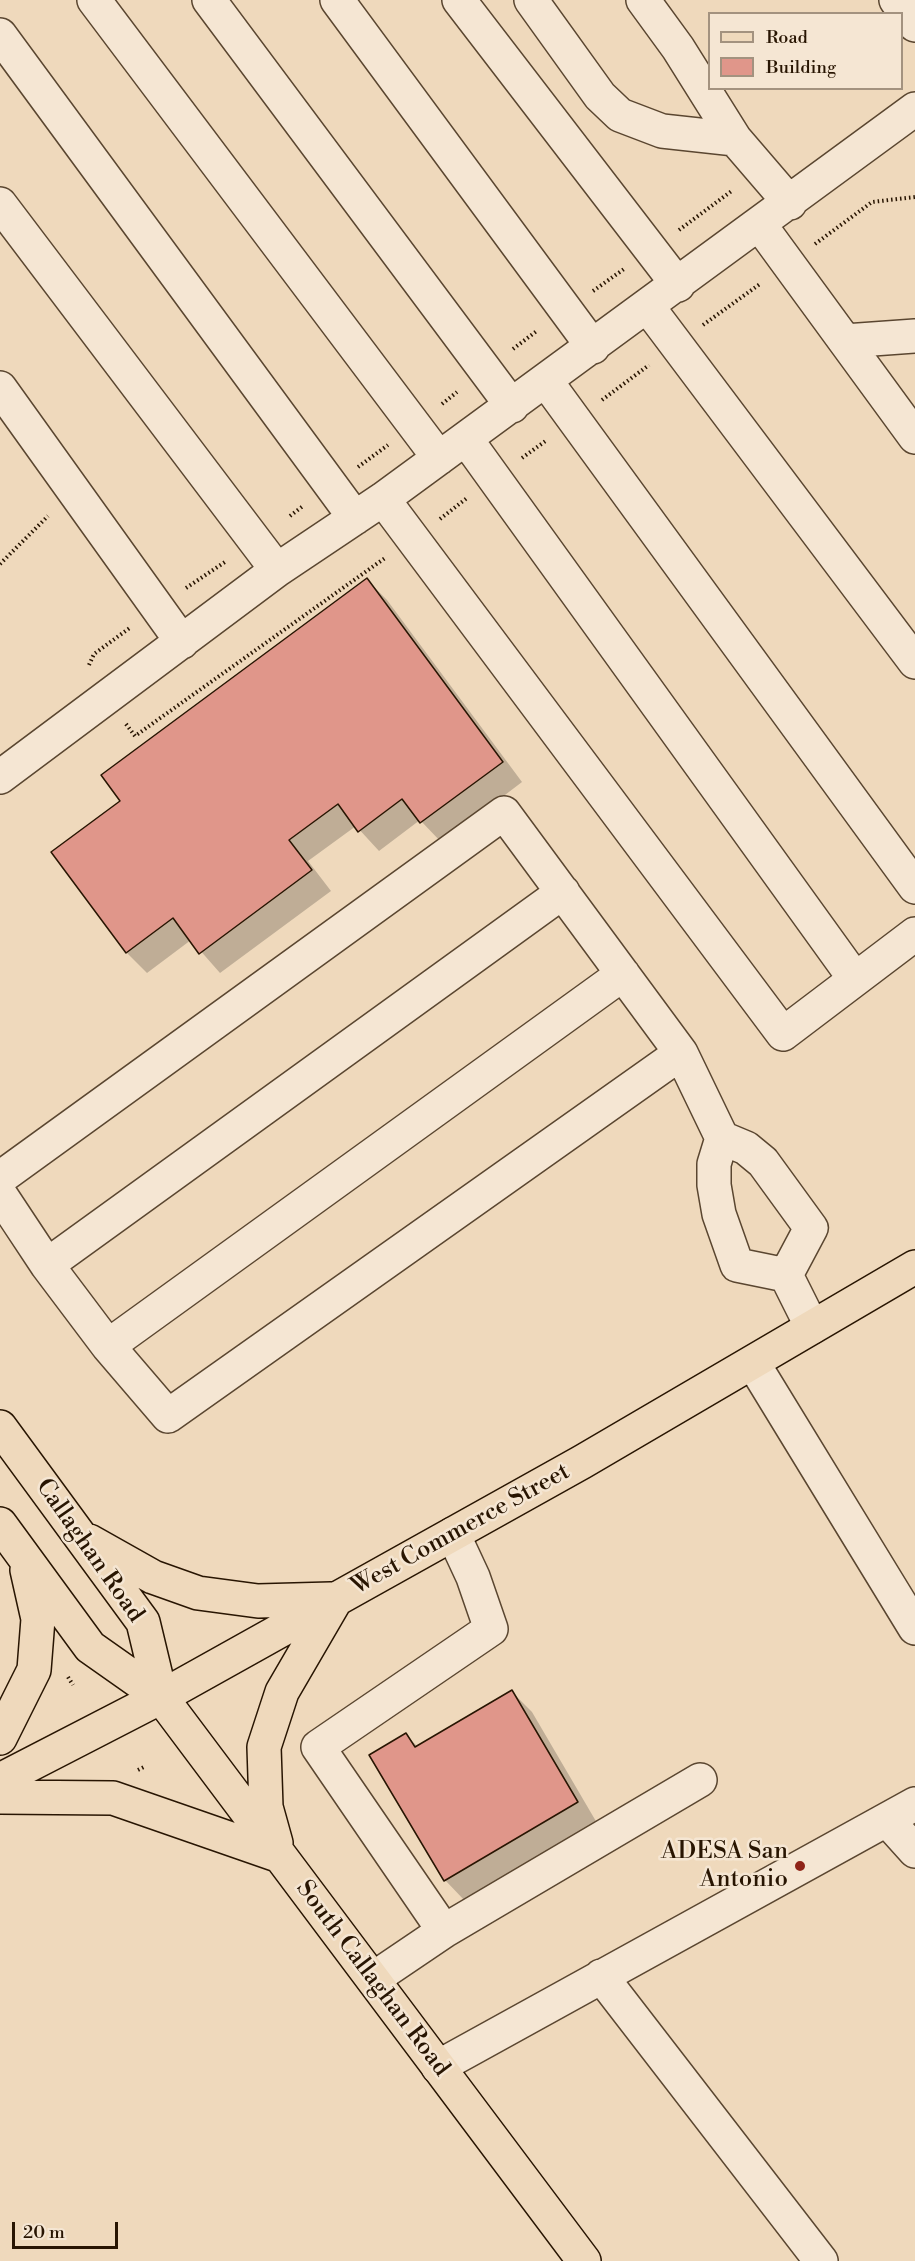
<!DOCTYPE html>
<style>
body{margin:0}
#map{position:relative;width:915px;height:2261px;overflow:hidden;background:#efd9bc;font-family:"Libre Bodoni",serif}
canvas{display:block}
.legend{position:absolute;left:708px;top:12px;width:195px;height:78px;box-sizing:border-box;background:#f5e6d3;border:2px solid #a3927f;margin:0;padding:8px 10px;list-style:none;font-size:18px;color:#281502}
.legend li{display:flex;align-items:center;gap:12px;height:30px}
.legend b{width:30px;border:2px solid #a3927f}
.scale{position:absolute;left:12px;top:2222px;width:106px;height:27px;box-sizing:border-box;border:3px solid #281502;border-top:0;padding-left:8px;font-size:18px;line-height:21px;white-space:nowrap;color:#281502;-webkit-text-stroke:4px #f5e6d3;paint-order:stroke}
</style>
<div id="map">
<canvas width="915" height="2261"></canvas>
<ul class="legend">
<li><b style="height:8px;background:#efd9bc"></b>Road</li>
<li><b style="height:16px;background:#e0968a"></b>Building</li>
</ul>
<div class="scale">20 m</div>
</div>
<script>
const c = document.querySelector('canvas').getContext('2d');
c.lineJoin = 'round';
function fill(path, color) { c.fillStyle = color; c.fill(path, 'evenodd'); }
const toPath = rows => new Path2D(rows.map(r => 'M' + r).join(''));
function strokePath(path, color, width, dash) { c.strokeStyle = color; c.lineWidth = width; c.lineCap = dash ? 'butt' : 'round'; c.setLineDash(dash || []); c.stroke(path); }
function label(font, color, halo, rows, align = 'center') {
  c.font = font + ' "Libre Bodoni",serif'; c.lineWidth = 5; c.setLineDash([]); c.textBaseline = 'middle'; c.strokeStyle = halo; c.fillStyle = color; for (const [text, x, y, turn = 0] of rows) {
    c.save(); c.translate(x, y); c.rotate((+turn || 0) * Math.PI / 180); c.textAlign = isNaN(turn) ? turn : align; if (halo) c.strokeText(text, 0, 0); c.fillText(text, 0, 0); c.restore();
  }
}
fill(toPath([
 [367,580,387,600,522,782,442,843,420,820,379,851,356,826,308,861,331,891,220,973,191,940,147,973,127,953,53,852,122,801],
 [512,1692,532,1712,597,1823,465,1901,445,1880,406,1735,418,1747]
]), '#0003');
const building = toPath([
 [367,578,503,762,420,823,402,799,358,832,338,804,289,840,312,870,199,954,173,918,126,953,51,852,120,801,101,775,367,578],
 [512,1690,578,1802,444,1881,369,1755,406,1733,415,1747,512,1690]
]);
fill(building, '#e0968a');
strokePath(building, '#281502', 1.5);
const minor = toPath([
 [94,0,439,458],
 [209,0,512,406],
 [337,0,593,347],
 [459,0,678,285],
 [531,0,600,96,620,115,662,131,735,139],
 [643,0,678,48,735,139,790,203],
 [896,0,915,25],
 [0,35,355,518],
 [0,204,277,570],
 [760,225,915,437],
 [648,307,915,662],
 [845,341,915,336],
 [546,381,915,887],
 [0,388,182,642],
 [466,439,855,979],
 [383,499,783,1034,915,934],
 [0,777,277,570,383,499,915,109],
 [681,1053,722,1138],
 [722,1138,746,1148,763,1162,811,1228,786,1275,737,1265,719,1214,714,1185,714,1164,722,1138],
 [0,1178,504,813,681,1053,168,1416,108,1346,47,1265,0,1194],
 [47,1265,563,892],
 [786,1275,812,1327],
 [108,1346,623,974],
 [753,1363,915,1628],
 [888,1821,915,1851],
 [444,1931,700,1780],
 [601,1976,821,2261],
 [373,1979,444,1931,318,1747,491,1629,473,1577,453,1534],
 [438,2067,915,1804]
]);
const major = toPath([
 [0,1427,143,1622,161,1697],
 [0,1524,90,1647,161,1697,584,2261],
 [89,1541,153,1577,198,1593,258,1601,331,1599],
 [0,1738,34,1670,38,1619,27,1570],
 [0,1780,161,1697,582,1462,915,1267],
 [0,1797,113,1798,280,1856],
 [276,1843,266,1807,264,1747,282,1692,335,1601]
]);
strokePath(minor, '#5a4630', 36);
strokePath(major, '#281502', 36);
strokePath(toPath([
 [679,230,733,190],
 [815,244,872,202,915,197],
 [593,291,624,269],
 [703,325,760,284],
 [513,349,538,330],
 [602,400,649,365],
 [442,404,457,392],
 [522,458,547,440],
 [358,467,388,445],
 [290,516,303,506],
 [440,519,467,498],
 [0,564,48,516],
 [186,588,225,562],
 [89,665,94,654,131,627],
 [126,724,135,736,385,558],
 [68,1677,73,1685],
 [138,1770,146,1766]
]), '#281502', 4, [1.5, 3]);
strokePath(minor, '#f5e6d3', 33);
strokePath(major, '#efd9bc', 33);
for (const [x, y, r, color] of [
 [800,1866,6,"#8f2418"]
]) { const dot = new Path2D(); dot.arc(x, y, r, 0, 2 * Math.PI); c.fillStyle = color; c.fill(dot); strokePath(dot, '#f5e6d3', 2); }
label('24px', '#281502', '#f5e6d3', [
 ["West Commerce Street",461,1530,-29],
 ["Callaghan Road",89,1551,55],
 ["South Callaghan Road",372,1979,53]
]);
label('24px', '#281502', '#f5e6d3', [
 ["ADESA San",788,1852],
 ["Antonio",788,1880]
], 'right');
</script>
